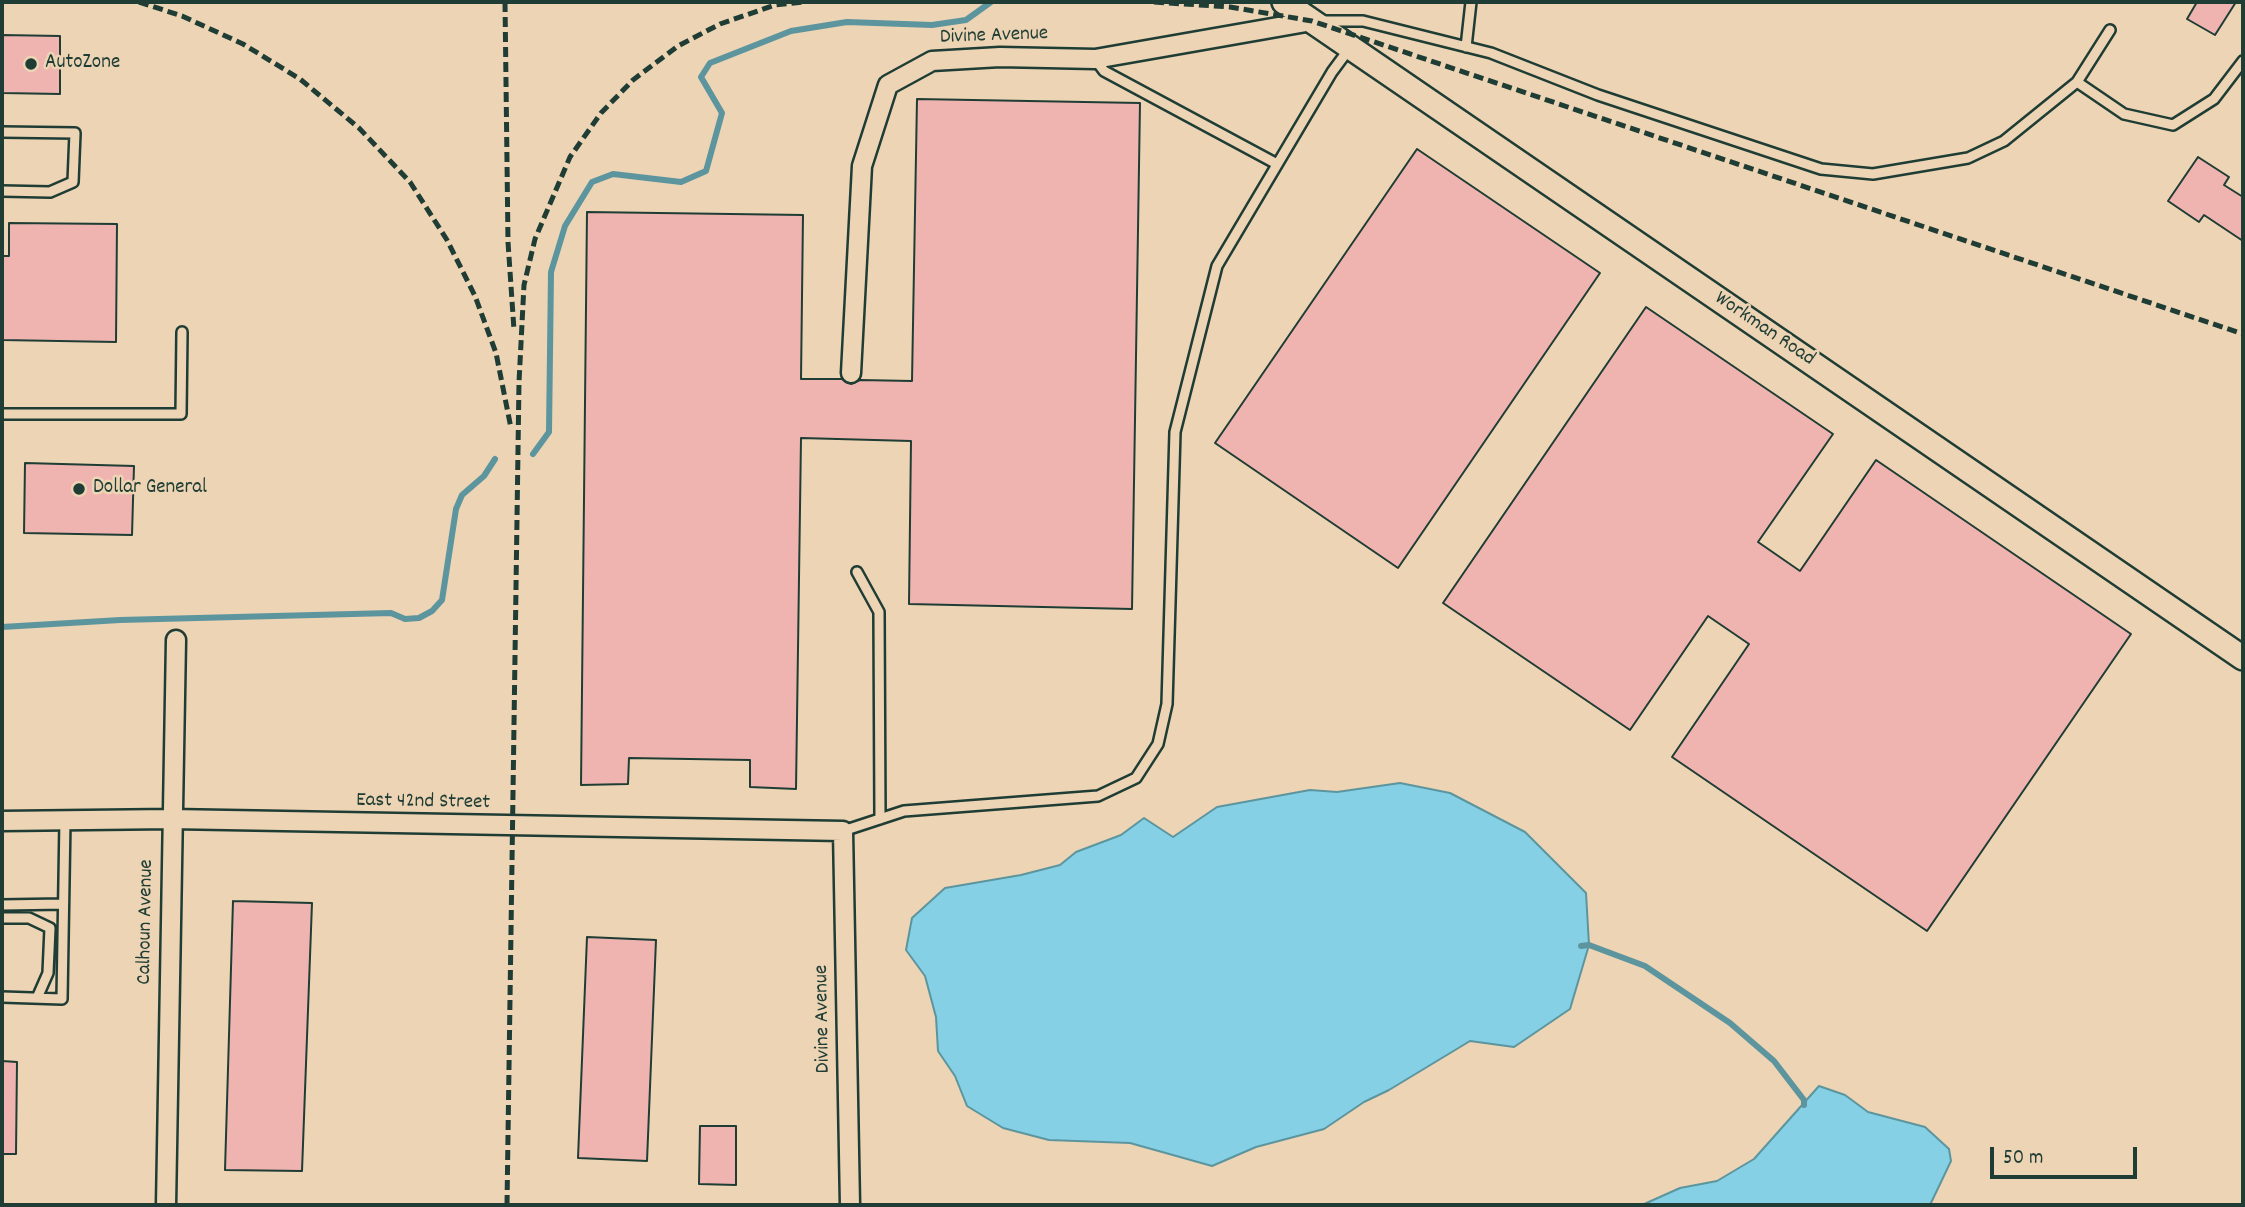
<!DOCTYPE html>
<style>
body{margin:0}
#map{position:relative;width:2245px;height:1207px;overflow:hidden;background:#ecd4b4;font-family:Dekko,sans-serif}
canvas{display:block}
.frame{position:absolute;inset:0;border:4px solid #1f3d34;pointer-events:none}
.scale{position:absolute;left:1990px;top:1147px;width:147px;height:32px;box-sizing:border-box;border:4px solid #1f3d34;border-top:0;padding-left:9px;font-size:21px;line-height:24px;white-space:nowrap;color:#1f3d34;-webkit-text-stroke:5px #ecd4b4;paint-order:stroke}
</style>
<div id="map">
<canvas width="2245" height="1207"></canvas>
<div class="frame"></div>
<div class="scale">50 m</div>
</div>
<script>
const c = document.querySelector('canvas').getContext('2d');
c.lineJoin = 'round';
function fill(path, color) { c.fillStyle = color; c.fill(path, 'evenodd'); }
const toPath = rows => new Path2D(rows.map(r => 'M' + r).join(''));
function strokePath(path, color, width, dash) { c.strokeStyle = color; c.lineWidth = width; c.lineCap = dash ? 'butt' : 'round'; c.setLineDash(dash || []); c.stroke(path); }
function label(font, color, halo, rows, align = 'center') {
  c.font = font + ' Dekko,sans-serif'; c.lineWidth = 5; c.setLineDash([]); c.textBaseline = 'middle'; c.strokeStyle = halo; c.fillStyle = color; for (const [text, x, y, turn = 0] of rows) {
    c.save(); c.translate(x, y); c.rotate((+turn || 0) * Math.PI / 180); c.textAlign = isNaN(turn) ? turn : align; if (halo) c.strokeText(text, 0, 0); c.fillText(text, 0, 0); c.restore();
  }
}
const water = toPath([
 [1400,783,1450,793,1525,832,1586,893,1589,945,1570,1009,1514,1047,1470,1041,1389,1090,1364,1102,1324,1129,1256,1147,1212,1166,1130,1143,1049,1140,1003,1128,967,1106,955,1076,938,1051,936,1017,925,976,906,950,912,918,945,888,1021,875,1060,865,1076,852,1121,835,1144,818,1173,837,1217,807,1310,790,1337,792,1400,783],
 [1819,1086,1845,1095,1868,1112,1925,1127,1949,1149,1951,1161,1930,1205,1642,1205,1680,1188,1717,1181,1754,1159,1819,1086]
]);
fill(water, '#85d0e5');
strokePath(water, '#5c959e', 2);
strokePath(toPath([
 [533,454,549,432,551,272,565,226,592,182,613,174,681,182,706,171,722,113,701,77,710,63,791,31,847,22,932,25,966,20,991,2],
 [2,627,120,620,391,613,405,619,419,618,432,611,442,600,456,509,462,495,484,476,495,459],
 [1581,946,1589,945,1645,966,1730,1023,1774,1061,1804,1100,1804,1105]
]), '#5c959e', 6);
const building = toPath([
 [2197,2,2236,2,2215,35,2187,19,2197,2],
 [2,35,60,36,60,94,2,93,2,35],
 [917,99,1140,103,1132,609,909,604,911,441,801,438,796,789,750,787,750,760,629,758,628,784,581,785,587,212,803,215,801,379,842,379,851,384,860,380,912,381,917,99],
 [1417,149,1600,273,1398,568,1215,443,1417,149],
 [2198,157,2229,177,2224,185,2243,197,2243,241,2204,215,2199,222,2168,201,2198,157],
 [9,223,117,224,116,342,2,340,2,256,9,256,9,223],
 [1646,307,1833,434,1758,542,1800,571,1876,460,2131,634,1927,931,1672,757,1749,644,1708,616,1630,730,1443,603,1646,307],
 [25,463,134,466,132,535,24,533,25,463],
 [233,901,312,903,302,1171,225,1170,233,901],
 [587,937,656,940,647,1161,578,1158,587,937],
 [2,1061,17,1062,16,1154,2,1154,2,1061],
 [700,1126,736,1126,736,1185,699,1184,700,1126]
]);
fill(building, '#efb4b0');
strokePath(building, '#1f3d34', 2);
const service = toPath([
 [1321,21,1363,21,1491,53,1598,95,1821,169,1873,174,1968,158,2004,141,2077,82,2110,30],
 [1466,47,1471,2],
 [1095,59,1104,71,1277,164],
 [2077,82,2124,114,2173,125,2214,99,2243,61],
 [2,132,75,133,73,182,50,192,2,191],
 [2,414,181,414,182,332],
 [857,572,879,612,880,819],
 [843,831,904,811,1098,796,1136,778,1158,744,1167,704,1175,432,1217,266,1332,72,1349,49],
 [2,905,63,904],
 [2,918,29,918,50,928,48,973,37,998],
 [2,997,62,999,65,820]
]);
const minor = toPath([
 [851,373,862,166,888,85,932,61,1000,57,1095,59,1312,21],
 [2,821,171,819,843,831,850,1205],
 [166,1205,176,640]
]);
const tertiary = toPath([
 [1284,2,2243,658]
]);
strokePath(service, '#1f3d34', 14);
strokePath(minor, '#1f3d34', 23);
strokePath(tertiary, '#1f3d34', 28);
strokePath(service, '#ecd4b4', 9);
strokePath(minor, '#ecd4b4', 18);
strokePath(tertiary, '#ecd4b4', 23);
strokePath(toPath([
 [139,2,182,16,243,44,300,79,359,128,410,182,447,240,475,296,496,353,511,428],
 [505,2,508,242,514,330],
 [1154,2,1230,7,1312,21,2243,334],
 [507,1205,519,382,524,285,535,239,570,157,601,113,633,80,678,46,720,24,775,5,803,2]
]), '#1f3d34', 5, [10, 5]);
for (const [x, y, r, color] of [
 [31,64,7,"#1f3d34"],
 [79,489,7,"#1f3d34"]
]) { const dot = new Path2D(); dot.arc(x, y, r, 0, 2 * Math.PI); c.fillStyle = color; c.fill(dot); strokePath(dot, '#ecd4b4', 2.5); }
label('21px', '#1f3d34', '#ecd4b4', [
 ["Divine Avenue",994,37,-2],
 ["Workman Road",1764,330,34],
 ["East 42nd Street",423,803,1],
 ["Calhoun Avenue",147,922,-89],
 ["Divine Avenue",824,1019,-91]
]);
label('21px', '#1f3d34', '#ecd4b4', [
 ["AutoZone",45,64],
 ["Dollar General",93,489]
], 'left');
</script>
